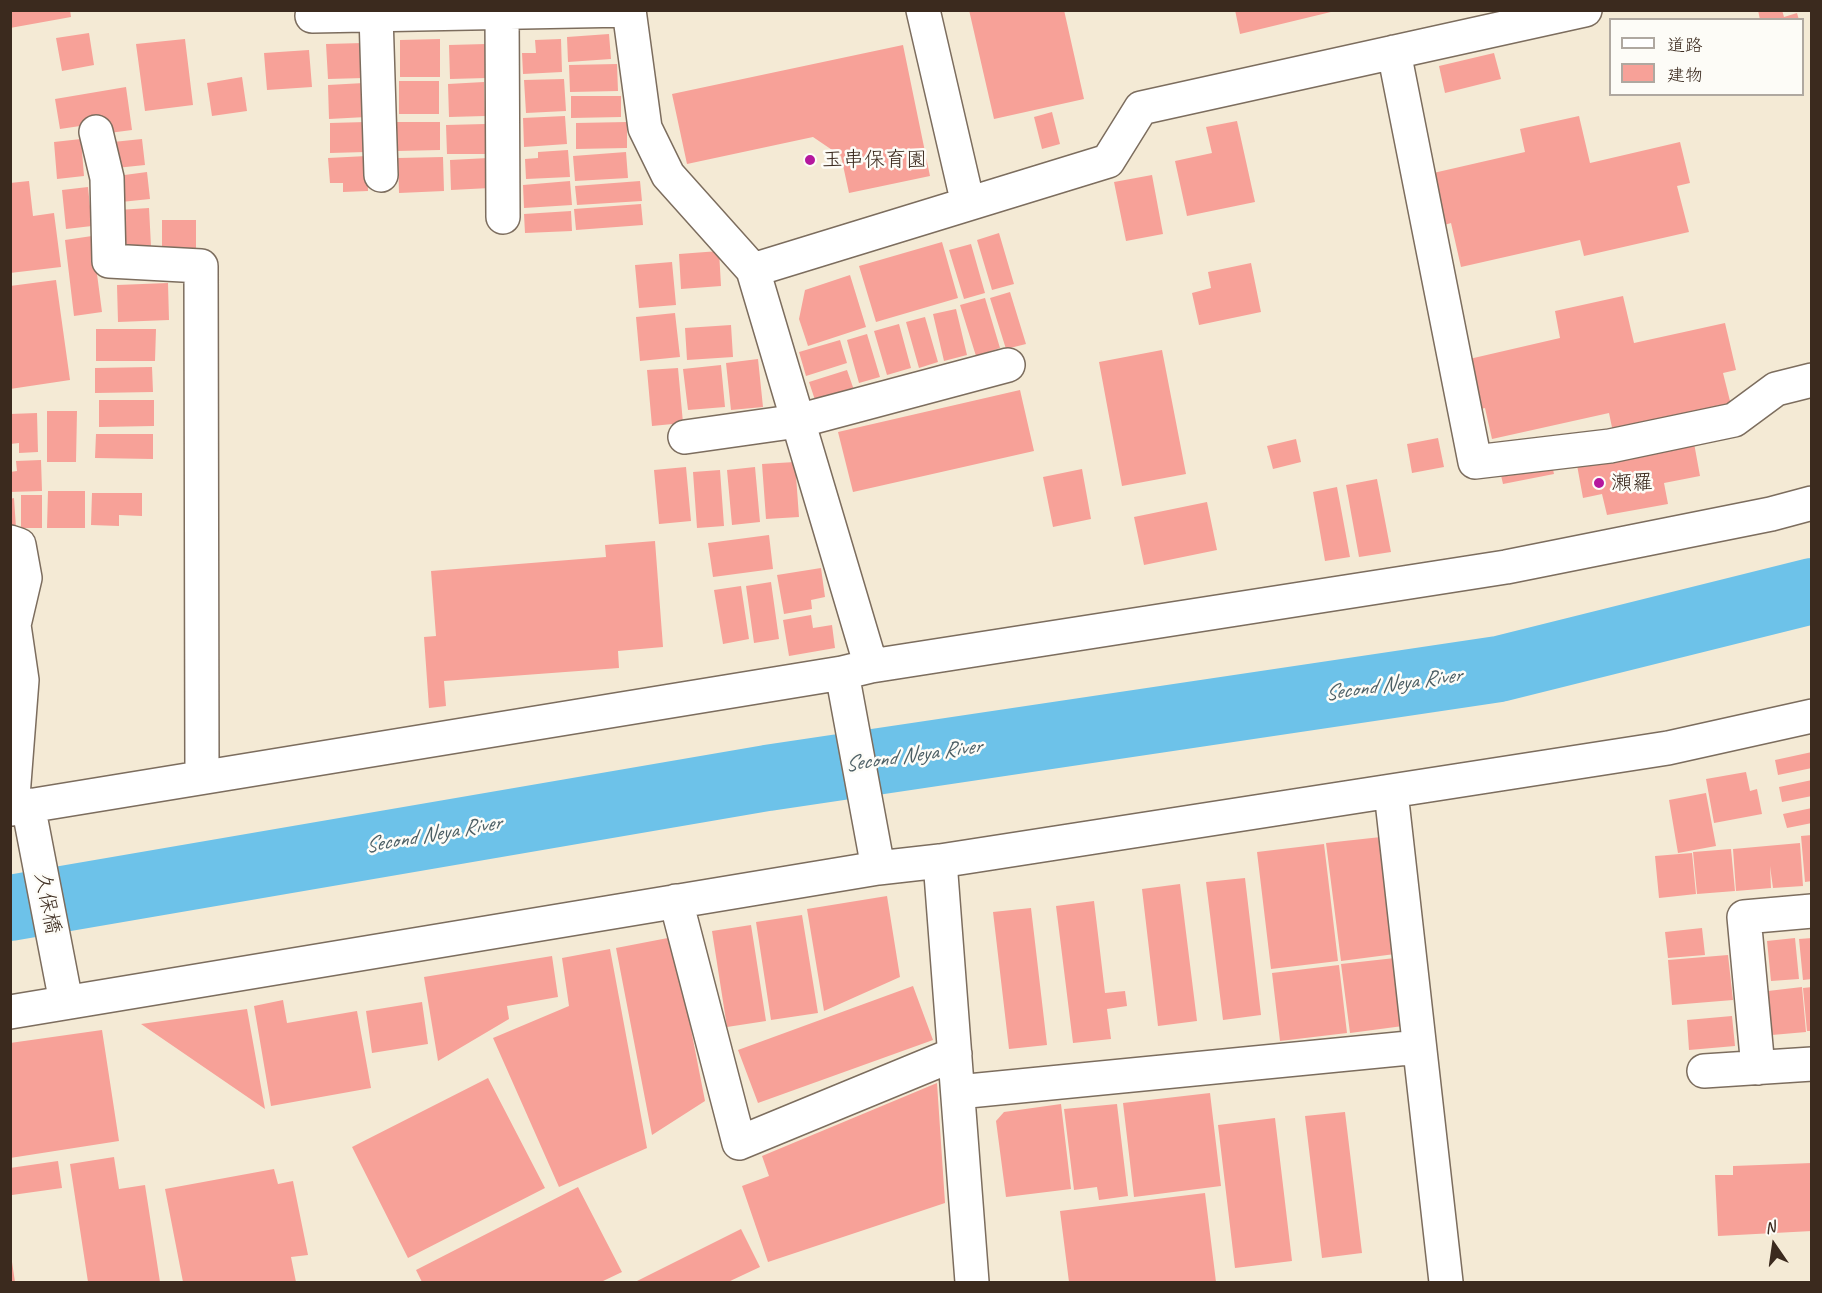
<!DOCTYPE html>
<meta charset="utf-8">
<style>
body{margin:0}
#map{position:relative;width:1822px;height:1293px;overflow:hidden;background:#f4ead5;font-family:Caveat,"Klee One",sans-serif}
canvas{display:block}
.frame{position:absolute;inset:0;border:12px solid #3b2a1e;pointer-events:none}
.legend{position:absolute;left:1609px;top:18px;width:195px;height:78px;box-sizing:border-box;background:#fdfcf7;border:2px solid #afa8a0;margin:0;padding:8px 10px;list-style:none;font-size:18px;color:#3b2a1e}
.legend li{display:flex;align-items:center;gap:12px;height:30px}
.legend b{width:30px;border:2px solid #afa8a0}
.north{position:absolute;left:1744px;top:1215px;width:60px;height:60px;-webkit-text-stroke:4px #fdfcf7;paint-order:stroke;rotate:347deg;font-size:16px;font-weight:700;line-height:24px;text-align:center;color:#3b2a1e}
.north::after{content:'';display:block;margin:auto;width:21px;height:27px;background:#3b2a1e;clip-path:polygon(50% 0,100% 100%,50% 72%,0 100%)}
</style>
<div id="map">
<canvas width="1822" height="1293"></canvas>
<div class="frame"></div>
<ul class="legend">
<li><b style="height:8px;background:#fff"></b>道路</li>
<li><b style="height:16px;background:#f7a198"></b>建物</li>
</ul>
<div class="north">N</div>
</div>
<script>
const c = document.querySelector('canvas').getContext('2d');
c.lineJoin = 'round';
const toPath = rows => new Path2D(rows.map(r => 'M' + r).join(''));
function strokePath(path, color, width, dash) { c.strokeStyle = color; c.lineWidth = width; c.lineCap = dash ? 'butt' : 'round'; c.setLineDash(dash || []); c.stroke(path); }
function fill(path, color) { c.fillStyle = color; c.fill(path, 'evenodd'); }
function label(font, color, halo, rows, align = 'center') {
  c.font = font + ' Caveat,"Klee One",sans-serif'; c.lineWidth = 5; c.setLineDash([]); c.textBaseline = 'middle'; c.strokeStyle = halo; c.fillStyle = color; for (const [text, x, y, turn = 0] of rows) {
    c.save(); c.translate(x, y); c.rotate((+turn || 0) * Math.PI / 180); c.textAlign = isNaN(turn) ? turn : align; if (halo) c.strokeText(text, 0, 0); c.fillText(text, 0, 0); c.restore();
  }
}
strokePath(toPath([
 [10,908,767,778,1499,669,1812,591]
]), '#6dc2e9', 66);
fill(toPath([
 [10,10,70,10,71,17,10,28],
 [969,10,1064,10,1084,99,994,119],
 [1235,10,1335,10,1335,11,1240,34],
 [1758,10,1782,10,1784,17,1797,13,1799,20,1760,20],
 [89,33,94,65,62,71,56,38],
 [609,34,611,59,568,62,567,37],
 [185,39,193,105,145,111,136,44],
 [440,39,440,77,400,77,400,40],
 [561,39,562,72,523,74,522,53,536,53,535,40],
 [363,43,364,78,328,79,326,44],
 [486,44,487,78,450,79,449,45],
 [903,45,930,176,849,193,841,156,813,137,687,164,672,94],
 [309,50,312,87,267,90,264,53],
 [1494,53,1501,79,1445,93,1439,66],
 [617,64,618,91,570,92,569,65],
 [242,77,247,111,212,116,207,83],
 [564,79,566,111,526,113,524,80],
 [399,81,439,81,439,114,399,114],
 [484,82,485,116,449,117,448,84],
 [364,83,366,117,329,119,328,85],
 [126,87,132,130,109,133,107,122,60,129,55,99],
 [571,96,621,96,621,117,571,118],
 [1052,112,1060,144,1042,149,1034,117],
 [565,116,567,144,524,147,523,118],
 [1579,116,1590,163,1680,142,1690,183,1677,186,1689,232,1584,256,1580,240,1461,267,1451,223,1441,226,1429,174,1525,152,1520,129],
 [1237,121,1255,202,1187,216,1175,161,1212,153,1206,127],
 [366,122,366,152,330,153,330,123],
 [397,122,440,122,440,150,397,151],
 [627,122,627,148,576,149,576,123],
 [485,124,486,154,447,154,446,125],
 [81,139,84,176,57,179,54,142],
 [142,139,145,165,116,168,113,142],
 [568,150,570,177,526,179,525,159,538,158,538,152],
 [626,152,628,178,575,181,573,156],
 [367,156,368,191,343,192,343,183,330,183,328,158],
 [443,157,444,191,399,193,398,158],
 [488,158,490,188,451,190,450,160],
 [147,172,150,199,121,202,117,176],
 [1152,175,1163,234,1126,241,1114,182],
 [29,181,33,216,54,213,61,267,10,273,10,183],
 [570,181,572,205,524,208,523,185],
 [640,181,642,201,577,205,575,186],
 [88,187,92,226,66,229,62,190],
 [641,204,643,225,576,230,574,209],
 [149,208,151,246,120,248,118,210],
 [571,211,572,231,525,233,524,214],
 [162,220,196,220,196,250,162,250],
 [999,233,1014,284,992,290,977,240],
 [92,236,102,312,74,316,65,240],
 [942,242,958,298,876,322,859,266],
 [971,244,985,293,964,299,949,250],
 [719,251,721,286,681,289,679,254],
 [672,262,676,305,639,308,635,265],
 [1251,263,1261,312,1199,325,1192,293,1211,288,1208,272],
 [850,275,866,327,808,346,799,319,805,290],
 [56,280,70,380,10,389,10,286],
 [168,283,169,320,118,322,117,285],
 [1010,292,1026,344,1006,349,990,298],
 [1623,296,1634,343,1725,323,1736,370,1723,373,1732,409,1614,437,1609,413,1492,439,1485,408,1476,410,1465,360,1560,338,1555,311],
 [985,298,1000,348,976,356,960,305],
 [956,309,967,355,944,361,933,314],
 [675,313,680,357,640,361,636,317],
 [925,317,938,362,919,368,906,322],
 [899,324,911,368,887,375,874,331],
 [731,325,733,357,687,360,685,328],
 [96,329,156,329,155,361,96,361],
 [867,334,880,377,859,383,847,340],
 [840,340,847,363,806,376,799,352],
 [1162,350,1186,474,1122,486,1099,362],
 [758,359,763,407,731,410,726,363],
 [721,365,725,407,688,410,683,369],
 [152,367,153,392,95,393,95,368],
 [678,368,683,423,652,426,647,370],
 [847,370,855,393,817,406,809,382],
 [1020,390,1034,451,853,492,838,432],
 [99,400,154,400,154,426,99,427],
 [47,411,77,411,76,462,47,462],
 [37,413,38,452,19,453,19,443,10,444,10,414],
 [96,434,153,434,153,459,95,458],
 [1438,438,1444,467,1412,473,1407,444],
 [1296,439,1301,462,1273,469,1267,446],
 [1694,443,1700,476,1664,483,1668,504,1607,515,1602,494,1583,498,1577,465],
 [1550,456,1554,474,1503,484,1499,467],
 [41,460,42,491,10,492,10,472,17,471,16,461],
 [795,462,799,517,766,519,762,464],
 [686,467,691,521,659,524,654,470],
 [755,467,760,522,732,525,727,470],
 [1082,469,1091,519,1053,527,1043,477],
 [720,470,724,526,697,528,693,472],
 [1377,479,1391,552,1359,557,1346,485],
 [1337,487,1350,557,1325,561,1313,492],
 [48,491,85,491,85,528,47,528],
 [92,493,142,493,142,516,119,515,119,526,91,525],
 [21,495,42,495,42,528,21,528],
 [14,498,16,528,10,528,10,499],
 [1207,502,1217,550,1144,565,1134,517],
 [769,535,773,569,713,577,708,543],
 [655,541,663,647,618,651,619,668,444,681,446,706,429,708,424,637,436,636,431,571,606,557,605,545],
 [821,568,825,597,811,600,812,609,784,614,777,575],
 [771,582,779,639,754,643,746,586],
 [741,586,749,639,723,644,714,590],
 [811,615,813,628,832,625,835,648,789,656,783,620],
 [1812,752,1812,768,1778,775,1775,760],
 [1746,772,1750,791,1757,789,1762,814,1714,823,1706,779],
 [1812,780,1812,796,1782,802,1779,787],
 [1706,793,1716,846,1678,853,1669,800],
 [1812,808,1812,823,1787,828,1783,814],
 [1812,835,1812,881,1805,882,1801,836],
 [1381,837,1395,954,1341,961,1326,843],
 [1800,843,1803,886,1773,888,1770,866,1771,888,1736,891,1733,849],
 [1324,844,1338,961,1271,969,1257,852],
 [1731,849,1735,891,1697,894,1693,852],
 [1692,853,1696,894,1659,898,1655,856],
 [1245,878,1261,1015,1223,1020,1206,882],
 [1180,884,1197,1021,1158,1026,1142,889],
 [887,896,900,977,824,1011,807,909],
 [1094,901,1105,993,1125,991,1127,1006,1107,1009,1111,1039,1073,1043,1056,906],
 [1031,908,1047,1045,1009,1049,993,912],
 [802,915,818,1013,771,1020,756,922],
 [751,925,766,1021,727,1027,712,931],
 [1702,928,1705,955,1668,958,1665,932],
 [673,937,705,1101,652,1135,616,948],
 [1795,938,1799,979,1771,981,1767,941],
 [1812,938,1812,979,1803,980,1799,939],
 [610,949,647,1148,559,1187,493,1038,569,1006,562,958],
 [1728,955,1733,1000,1672,1005,1668,960],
 [552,956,558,997,507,1006,509,1019,438,1061,424,977],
 [1395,958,1403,1026,1350,1033,1341,964],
 [1339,965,1347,1033,1280,1041,1272,973],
 [913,986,933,1040,758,1103,738,1050],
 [1802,987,1806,1032,1772,1035,1768,991],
 [1812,987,1812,1031,1807,1031,1803,988],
 [283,1000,287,1023,357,1011,371,1088,271,1106,254,1006],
 [422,1002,428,1044,372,1053,366,1011],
 [247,1009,265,1109,141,1024],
 [1732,1016,1735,1046,1689,1050,1687,1020],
 [102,1030,119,1141,10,1158,10,1043],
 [488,1078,545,1188,408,1258,352,1147],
 [937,1083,945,1203,768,1262,742,1186,769,1176,762,1156],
 [1210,1093,1221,1186,1134,1197,1123,1103],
 [1061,1104,1071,1189,1006,1197,996,1121,1004,1112],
 [1117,1104,1128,1196,1099,1200,1097,1187,1074,1190,1064,1109],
 [1345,1112,1362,1253,1322,1258,1305,1116],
 [1275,1118,1292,1261,1235,1268,1218,1125],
 [114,1157,119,1189,145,1185,160,1282,88,1282,70,1164],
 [58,1161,62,1188,12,1195,10,1168],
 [1812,1163,1812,1231,1718,1236,1715,1175,1733,1175,1733,1166],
 [274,1169,278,1184,293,1181,308,1255,291,1257,296,1282,183,1282,165,1189],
 [578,1187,622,1272,601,1282,422,1282,416,1270],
 [1205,1193,1216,1282,1069,1282,1060,1211],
 [741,1229,760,1267,728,1282,635,1282],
 [10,1262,12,1262,15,1282,10,1282]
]), '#f7a198');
const minor = toPath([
 [923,10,968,204],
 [502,13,503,217],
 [376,15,381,175],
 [312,16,629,10,645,128,668,175,753,270,871,666],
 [1394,52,1475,462,1610,446,1734,420,1776,389,1812,380],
 [96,132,107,178,109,261,201,266,202,777],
 [753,270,1108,161,1141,108,1585,10],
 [685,437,798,421,1008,365],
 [10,542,19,545,25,578,14,625,22,680,12,809],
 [842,673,878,868],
 [1391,792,1446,1282],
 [28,805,66,1002],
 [10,809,842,673,871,666,1506,567,1771,514,1812,503],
 [940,861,972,1282],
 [676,901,739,1143,955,1054],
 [10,1012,878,868,940,861,1668,748,1812,716],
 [1758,1068,1744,917,1812,911],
 [1704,1071,1812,1064],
 [958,1092,1419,1047]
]);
strokePath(minor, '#7c6d5e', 36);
strokePath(minor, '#fff', 33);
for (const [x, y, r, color] of [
 [810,160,6,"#b5179e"],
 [1599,483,6,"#b5179e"]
]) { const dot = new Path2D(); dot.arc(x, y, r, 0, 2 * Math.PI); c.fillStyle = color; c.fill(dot); strokePath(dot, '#fdfcf7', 2); }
label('21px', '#3b2a1e', '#fdfcf7', [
 ["玉串保育園",822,160],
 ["瀬羅",1611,483]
], 'left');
label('21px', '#3b2a1e', '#fdfcf7', [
 ["久保橋",47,903,79]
]);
label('italic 22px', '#4c5f65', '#fdfcf7', [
 ["Second Neya River",1393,685,-8],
 ["Second Neya River",913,756,-8],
 ["Second Neya River",433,835,-10]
]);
</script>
